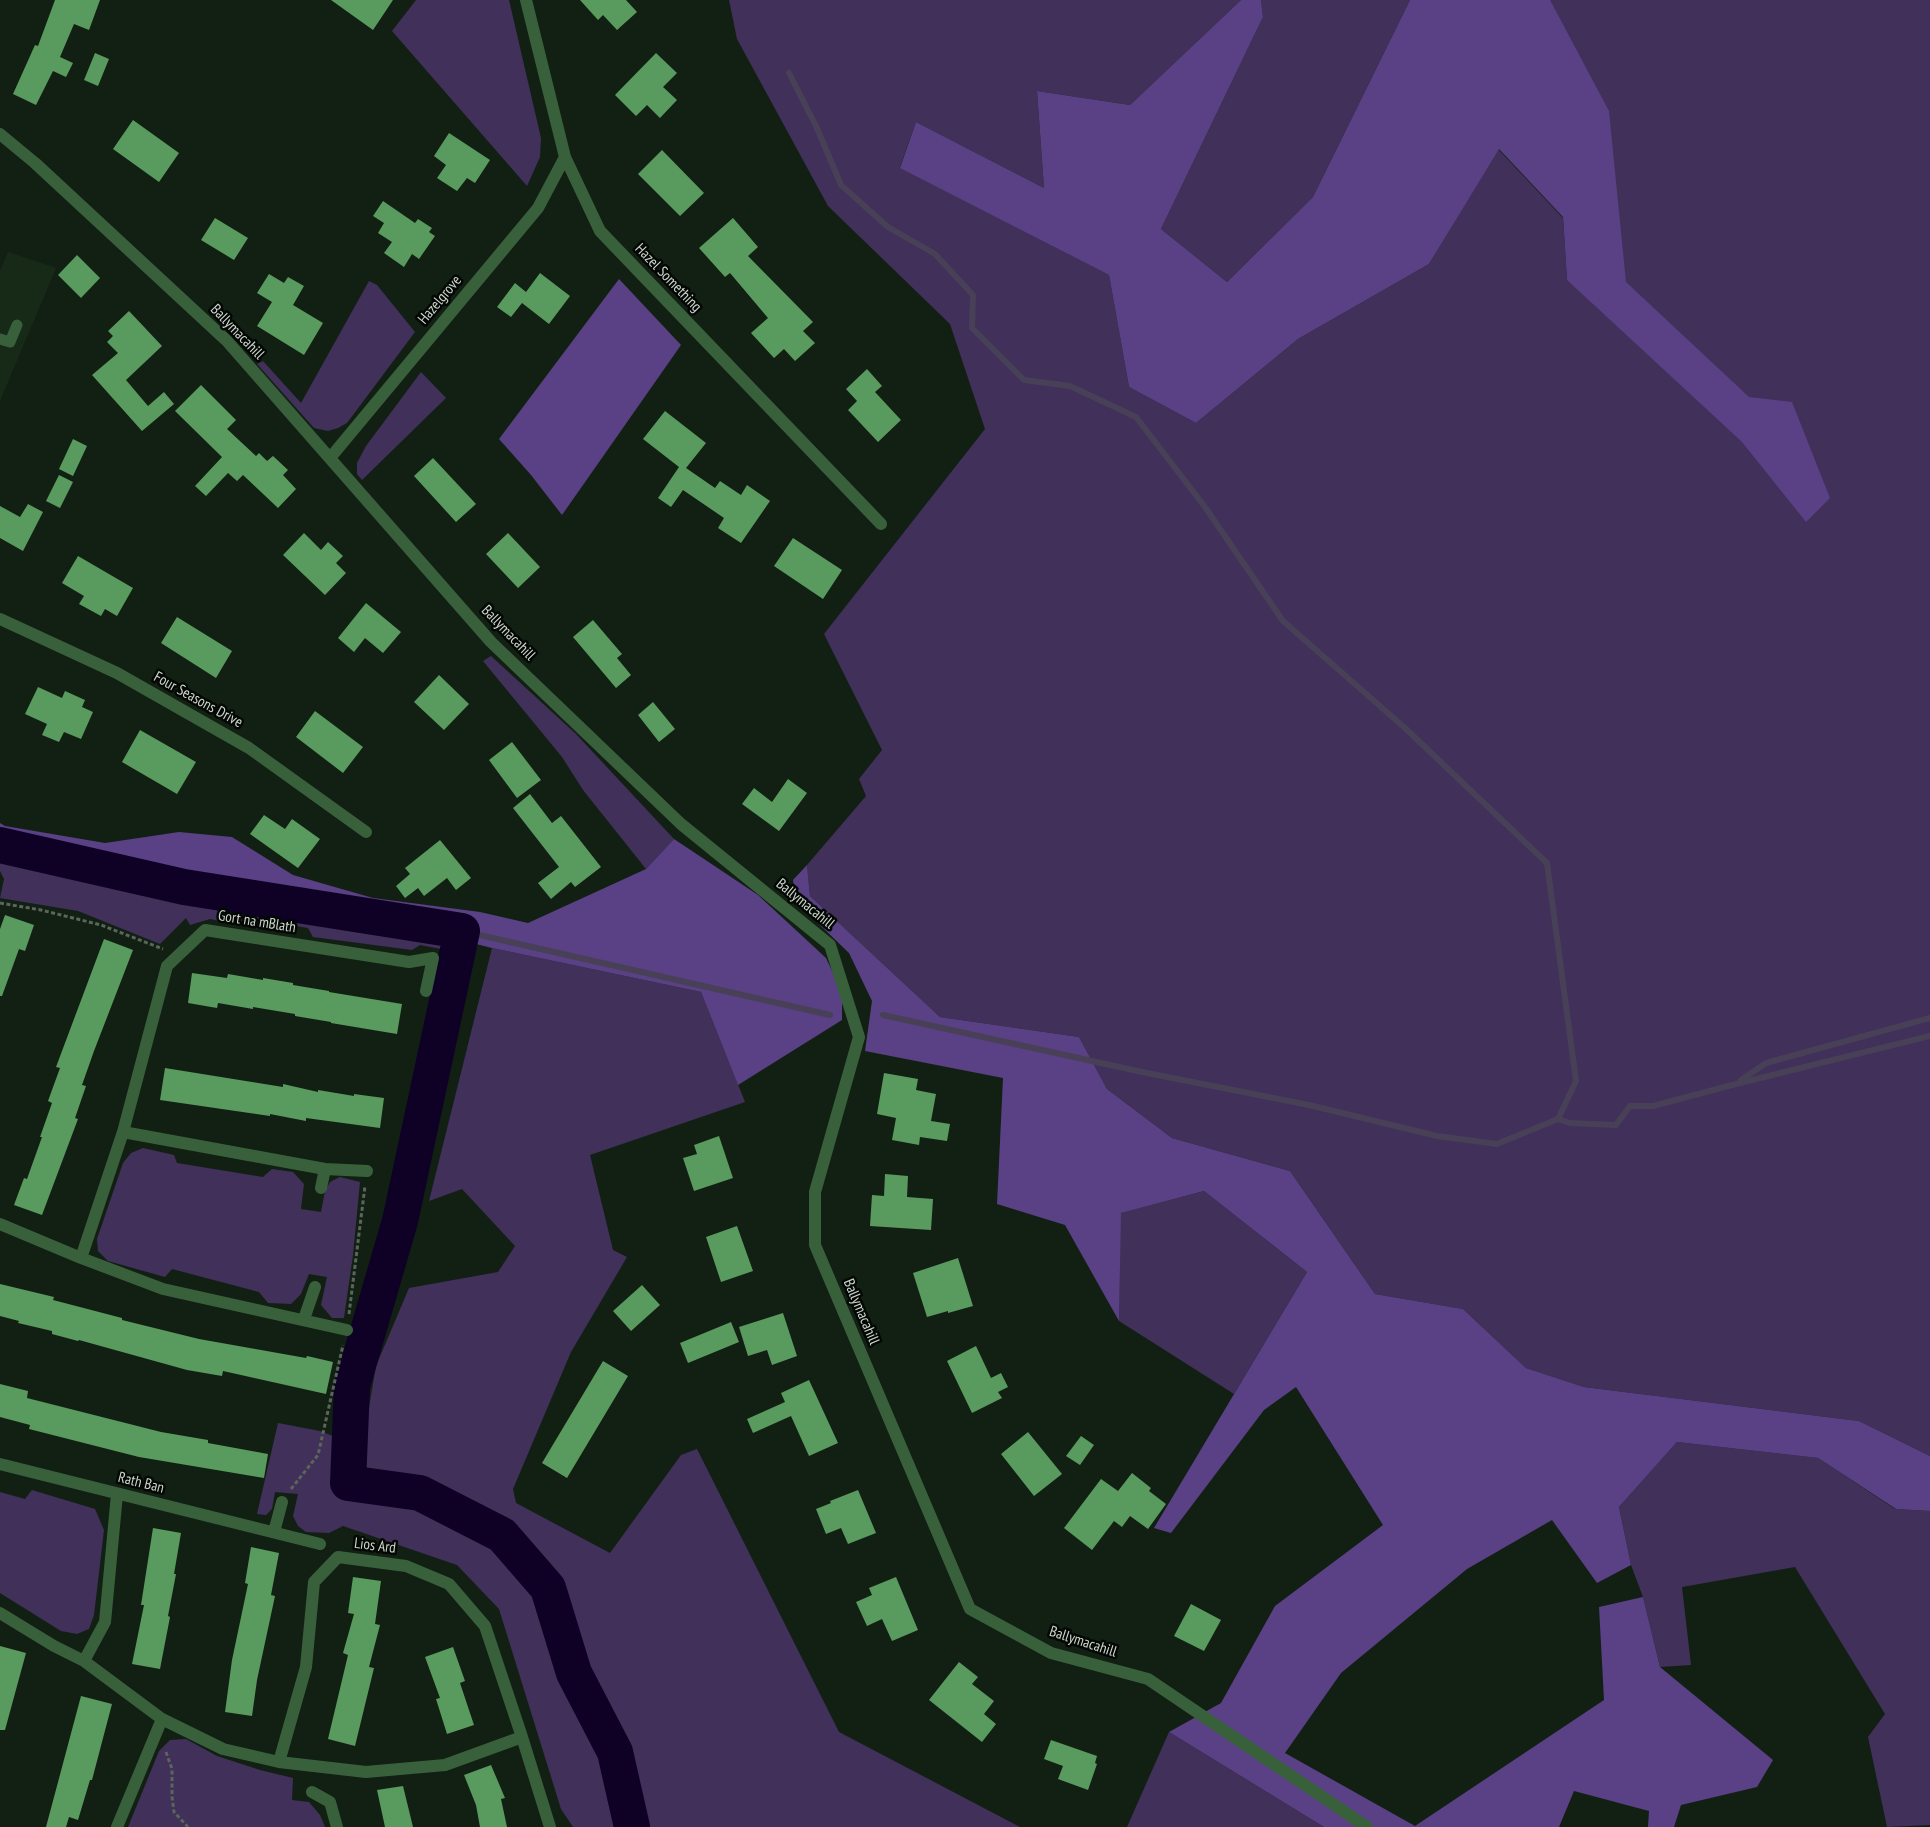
<!DOCTYPE html>
<style>
body{margin:0}
canvas{display:block;background:#121f13}
</style>
<canvas width="1930" height="1827"></canvas>
<script>
const c = document.querySelector('canvas').getContext('2d');
c.lineJoin = 'round';
function fill(path, color) { c.fillStyle = color; c.fill(path, 'evenodd'); }
const toPath = rows => new Path2D(rows.map(r => 'M' + r).join(''));
function strokePath(path, color, width, dash) { c.strokeStyle = color; c.lineWidth = width; c.lineCap = dash ? 'butt' : 'round'; c.setLineDash(dash || []); c.stroke(path); }
function label(font, color, halo, rows, align = 'center') {
  c.font = font + ' "PT Sans Narrow",sans-serif'; c.lineWidth = 5; c.setLineDash([]); c.textBaseline = 'middle'; c.strokeStyle = halo; c.fillStyle = color; for (const [text, x, y, turn = 0] of rows) {
    c.save(); c.translate(x, y); c.rotate((+turn || 0) * Math.PI / 180); c.textAlign = isNaN(turn) ? turn : align; if (halo) c.strokeText(text, 0, 0); c.fillText(text, 0, 0); c.restore();
  }
}
fill(toPath([
 [8,252,56,268,0,401,0,271]
]), '#172a18');
fill(toPath([
 [416,0,509,0,541,138,540,157,527,186,392,31],
 [729,0,1241,0,1130,105,1037,91,1044,188,916,122,900,167,1109,275,1129,387,1196,423,1298,339,1429,264,1498,149,1563,218,1567,280,1607,284,1533,0,1930,0,1930,1456,1859,1421,1584,1387,1526,1368,1463,1309,1375,1294,1290,1171,1172,1138,1107,1089,1079,1037,940,1017,810,896,807,865,866,796,859,779,882,750,824,634,985,429,950,324,828,206,737,39],
 [1261,0,1410,0,1313,197,1227,282,1161,229,1263,17],
 [369,281,377,285,415,332,347,423,338,428,328,431,314,428,257,364,263,361,301,403],
 [421,372,446,398,362,480,357,474,357,463,366,446],
 [491,656,576,734,674,839,646,869,583,790,562,757,483,661],
 [0,850,450,944,436,1008,432,1006,441,949,420,945,412,950,313,937,308,928,265,921,259,929,210,919,190,925,186,918,160,944,78,911,0,898,4,879,0,871],
 [492,948,701,992,745,1102,590,1155,613,1250,627,1257,571,1352,513,1489,516,1503,610,1553,681,1455,697,1449,839,1732,1020,1827,573,1827,561,1809,499,1609,457,1565,343,1526,329,1533,306,1532,298,1526,293,1516,298,1494,275,1492,272,1509,266,1515,257,1514,278,1423,320,1431,338,1438,333,1461,359,1466,376,1366,409,1288,498,1272,515,1246,462,1189,429,1201],
 [143,1148,174,1155,177,1163,263,1177,272,1169,293,1172,304,1184,301,1209,321,1212,325,1191,330,1182,340,1177,360,1182,353,1255,344,1318,332,1318,321,1305,327,1277,309,1274,301,1294,291,1304,268,1303,259,1292,172,1269,165,1277,108,1261,98,1251,97,1239,123,1163,131,1153],
 [1204,1191,1307,1272,1234,1394,1119,1321,1120,1213],
 [1677,1442,1818,1458,1895,1509,1930,1511,1930,1825,1887,1827,1868,1737,1885,1714,1795,1567,1682,1587,1691,1665,1660,1667,1643,1597,1631,1565,1619,1507],
 [32,1490,95,1509,104,1530,94,1615,89,1629,77,1634,61,1631,0,1593,0,1492,25,1499],
 [1169,1732,1324,1827,1127,1827],
 [186,1739,217,1756,260,1770,293,1778,292,1800,309,1802,320,1815,325,1827,128,1827,159,1751,170,1740]
]), '#40305a');
fill(toPath([
 [1241,0,1261,0,1263,17,1161,229,1227,282,1313,197,1410,0,1550,0,1609,111,1626,282,1749,397,1792,402,1830,498,1806,522,1742,442,1567,280,1563,217,1499,149,1429,264,1298,339,1196,423,1129,387,1109,275,900,168,916,122,1044,188,1037,91,1130,105],
 [619,279,681,345,562,515,531,475,499,439],
 [0,823,5,826,105,843,179,832,232,837,293,875,373,898,480,912,528,923,646,869,674,839,758,895,826,958,842,992,842,1020,738,1085,701,992,492,948,452,938,0,850],
 [807,865,810,896,940,1017,1079,1037,1107,1089,1172,1138,1290,1171,1375,1294,1463,1309,1526,1368,1584,1387,1859,1421,1930,1456,1930,1511,1896,1509,1818,1458,1677,1442,1619,1507,1631,1565,1597,1583,1552,1520,1467,1569,1341,1673,1285,1753,1415,1826,1604,1700,1599,1607,1643,1597,1660,1667,1773,1760,1757,1787,1681,1805,1674,1827,1648,1827,1649,1811,1574,1791,1559,1827,1324,1827,1169,1732,1221,1703,1275,1606,1383,1525,1296,1387,1264,1410,1171,1533,1154,1528,1307,1272,1204,1191,1121,1213,1119,1321,1065,1225,997,1204,1003,1078,865,1051,872,1001,849,953,796,902,793,880]
]), '#5a4084');
strokePath(toPath([
 [789,73,817,128,841,185,888,227,935,254,973,295,972,328,1024,380,1070,386,1136,417,1205,507,1283,621,1405,728,1547,863,1576,1081,1558,1119,1497,1144,1437,1136,1309,1105,1142,1072,883,1015],
 [462,931,830,1015],
 [1741,1080,1766,1063,1930,1018],
 [1558,1119,1570,1123,1616,1125,1630,1106,1653,1106,1736,1084,1930,1036]
]), '#484057', 6);
strokePath(toPath([
 [0,845,184,887,462,931,400,1221,352,1386,348,1483,420,1493,502,1535,548,1588,574,1673,615,1752,632,1827]
]), '#0f0025', 36);
fill(toPath([
 [55,0,100,0,89,30,74,24,60,57,73,63,66,77,53,71,36,105,13,94,35,45,38,46],
 [331,0,393,0,373,30],
 [580,0,626,0,637,12,617,30,603,15,598,20],
 [95,53,109,59,98,86,84,80],
 [656,53,677,73,663,87,677,100,660,118,647,105,636,116,615,95],
 [133,120,179,153,159,182,113,149],
 [449,133,490,160,475,183,467,178,457,191,437,178,446,165,434,156],
 [662,150,704,193,680,216,638,174],
 [383,201,415,223,418,219,432,228,429,232,435,236,419,259,412,254,404,267,384,253,392,242,378,233,384,223,373,216],
 [215,218,248,238,234,260,201,240],
 [733,218,758,247,748,256,813,322,803,331,815,343,795,361,784,349,774,358,751,333,768,318,730,273,725,277,699,248],
 [77,255,100,278,81,298,58,275],
 [540,273,570,296,549,324,522,303,511,317,497,307,515,283,526,292],
 [269,274,284,283,288,277,304,286,293,305,323,323,304,355,257,326,272,302,257,293],
 [129,311,162,346,126,380,148,406,164,392,174,404,142,431,92,375,118,353,107,342,113,336,108,331],
 [867,369,882,386,875,392,901,420,878,442,848,410,857,401,846,389],
 [201,385,236,420,227,429,256,456,259,453,267,461,273,456,288,470,283,475,296,489,278,508,243,475,237,481,228,473,206,496,195,486,222,457,175,411],
 [665,411,706,443,686,468,715,488,720,481,741,495,747,485,770,501,741,543,718,528,724,518,683,490,671,507,658,498,679,467,643,439],
 [73,439,87,446,73,476,59,469],
 [433,458,476,504,456,522,414,476],
 [59,475,73,482,60,508,46,501],
 [28,504,43,512,23,551,0,538,0,506,20,517],
 [304,533,321,550,328,542,343,556,336,563,346,573,325,595,283,555],
 [508,533,540,567,518,588,486,554],
 [793,538,842,570,823,599,774,566],
 [78,556,133,588,117,616,105,609,101,616,79,604,84,596,62,583],
 [366,603,401,632,383,653,365,638,354,652,338,638],
 [177,617,232,651,216,678,161,643],
 [593,620,622,654,617,658,631,675,616,688,573,637],
 [439,675,469,704,444,730,414,702],
 [38,687,62,698,65,691,85,700,82,707,93,712,81,739,64,732,59,742,42,735,47,724,25,714],
 [653,702,675,729,659,742,638,715],
 [315,711,363,747,343,773,296,737],
 [140,730,196,762,177,794,122,762],
 [512,742,541,780,517,798,489,760],
 [788,779,807,793,779,831,742,804,754,788,772,802],
 [530,794,552,823,561,816,601,867,575,887,571,882,551,899,538,883,559,867,513,808],
 [264,815,285,829,292,819,320,839,298,868,250,834],
 [440,840,471,878,456,890,447,878,424,896,418,888,405,898,396,886,410,874,405,868],
 [5,915,34,925,25,951,19,949,2,996,0,996,0,929],
 [104,939,133,950,94,1051,82,1085,86,1086,75,1118,78,1119,42,1215,14,1205,24,1178,27,1179,42,1137,40,1137,52,1103,48,1101,60,1068,56,1067],
 [192,973,227,978,228,974,263,980,263,978,293,983,293,985,329,991,329,992,402,1004,397,1034,331,1023,331,1022,295,1016,295,1014,253,1007,253,1009,218,1003,217,1008,188,1003],
 [165,1068,283,1087,283,1084,318,1092,318,1090,354,1096,354,1094,384,1098,380,1128,306,1118,306,1121,270,1114,270,1116,160,1100],
 [884,1073,918,1079,916,1090,936,1094,931,1121,950,1124,947,1141,920,1137,919,1145,892,1140,896,1118,877,1114],
 [719,1136,733,1178,694,1191,683,1158,697,1154,694,1145],
 [885,1174,908,1176,907,1197,933,1199,931,1230,870,1226,872,1195,884,1196],
 [737,1226,753,1271,721,1282,706,1237],
 [958,1258,973,1306,948,1313,948,1311,927,1317,913,1273],
 [0,1284,54,1297,53,1300,122,1318,122,1320,199,1339,306,1358,307,1356,333,1362,326,1394,223,1371,222,1376,187,1370,79,1340,78,1341,52,1334,52,1331,18,1323,19,1321,0,1316],
 [642,1285,660,1305,631,1331,613,1311],
 [783,1313,797,1356,772,1365,767,1350,748,1356,739,1327],
 [731,1322,739,1342,688,1363,680,1343],
 [976,1346,991,1378,1001,1373,1008,1387,998,1392,1002,1398,972,1413,947,1361],
 [603,1361,628,1376,567,1478,542,1463],
 [809,1380,838,1443,809,1456,791,1416,753,1433,747,1419,785,1402,781,1393],
 [0,1384,28,1391,27,1398,161,1432,208,1440,208,1443,268,1454,264,1478,139,1457,29,1429,30,1425,0,1417],
 [1028,1432,1062,1474,1034,1496,1001,1454],
 [1081,1436,1094,1445,1080,1465,1066,1456],
 [1132,1473,1151,1488,1149,1491,1166,1504,1148,1529,1130,1516,1122,1527,1114,1521,1092,1550,1064,1528,1101,1479,1118,1491],
 [858,1490,876,1533,848,1544,841,1528,826,1534,816,1509,831,1503,830,1501],
 [153,1528,181,1533,174,1574,176,1574,168,1616,170,1617,160,1669,132,1664,144,1605,141,1605],
 [251,1547,279,1553,271,1595,275,1596,257,1680,252,1716,225,1712,232,1660,248,1584,245,1583],
 [353,1577,381,1581,375,1624,380,1625,369,1667,374,1668,355,1746,328,1739,348,1655,343,1653,354,1614,348,1613],
 [896,1577,918,1630,892,1641,882,1619,867,1626,856,1602,872,1595,869,1588],
 [1191,1604,1221,1620,1204,1651,1174,1636],
 [0,1646,26,1653,5,1730,0,1730],
 [453,1647,465,1681,460,1683,474,1725,447,1734,436,1699,440,1698,425,1657],
 [959,1662,978,1677,972,1684,994,1701,984,1714,996,1724,982,1742,929,1700],
 [81,1696,112,1704,92,1780,90,1780,78,1820,69,1817,66,1827,46,1827],
 [1051,1740,1097,1756,1095,1763,1097,1764,1088,1790,1058,1779,1063,1766,1044,1759],
 [491,1765,505,1798,501,1799,507,1827,480,1827,476,1805,464,1775],
 [403,1786,413,1827,385,1827,377,1790]
]), '#599a5e');
strokePath(toPath([
 [0,903,41,910,101,925,163,949],
 [349,1314,365,1186],
 [291,1489,318,1455,343,1345],
 [166,1752,172,1769,172,1797,174,1812,188,1827]
]), '#5a655b', 3, [4, 2.5]);
strokePath(toPath([
 [0,339,10,342,17,325]
]), '#38613b', 11);
strokePath(toPath([
 [526,0,565,157,600,231,881,524],
 [0,134,35,163,227,341,491,642,681,824,830,945,859,1037,815,1192,815,1245,970,1609,1051,1653,1148,1679,1367,1827],
 [330,458,538,208,565,157],
 [0,619,117,673,249,748,366,832],
 [123,1132,325,1169,367,1171],
 [321,1188,325,1169],
 [0,1224,81,1258,123,1132,167,966,205,930,409,962,433,958,426,991],
 [81,1258,163,1289,347,1330],
 [304,1319,315,1287],
 [0,1464,320,1544],
 [274,1532,282,1502],
 [0,1613,54,1646,84,1661,162,1719,223,1749,279,1762,366,1772,445,1765,522,1737,550,1827],
 [84,1661,105,1622,117,1494],
 [279,1762,306,1667,314,1582,338,1557,406,1566,449,1584,485,1626,522,1737],
 [312,1792,330,1802,337,1827],
 [117,1827,162,1719]
]), '#38613b', 12);
label('15px', '#cdd6cd', '#040804', [
 ["Hazel Something",668,278,46],
 ["Hazelgrove",440,300,-50],
 ["Ballymacahill",237,332,46],
 ["Ballymacahill",508,633,46],
 ["Four Seasons Drive",198,700,29],
 ["Ballymacahill",805,904,39],
 ["Gort na mBlath",257,922,9],
 ["Ballymacahill",861,1312,67],
 ["Rath Ban",141,1483,14],
 ["Lios Ard",375,1546,7],
 ["Ballymacahill",1083,1642,18]
]);
</script>
